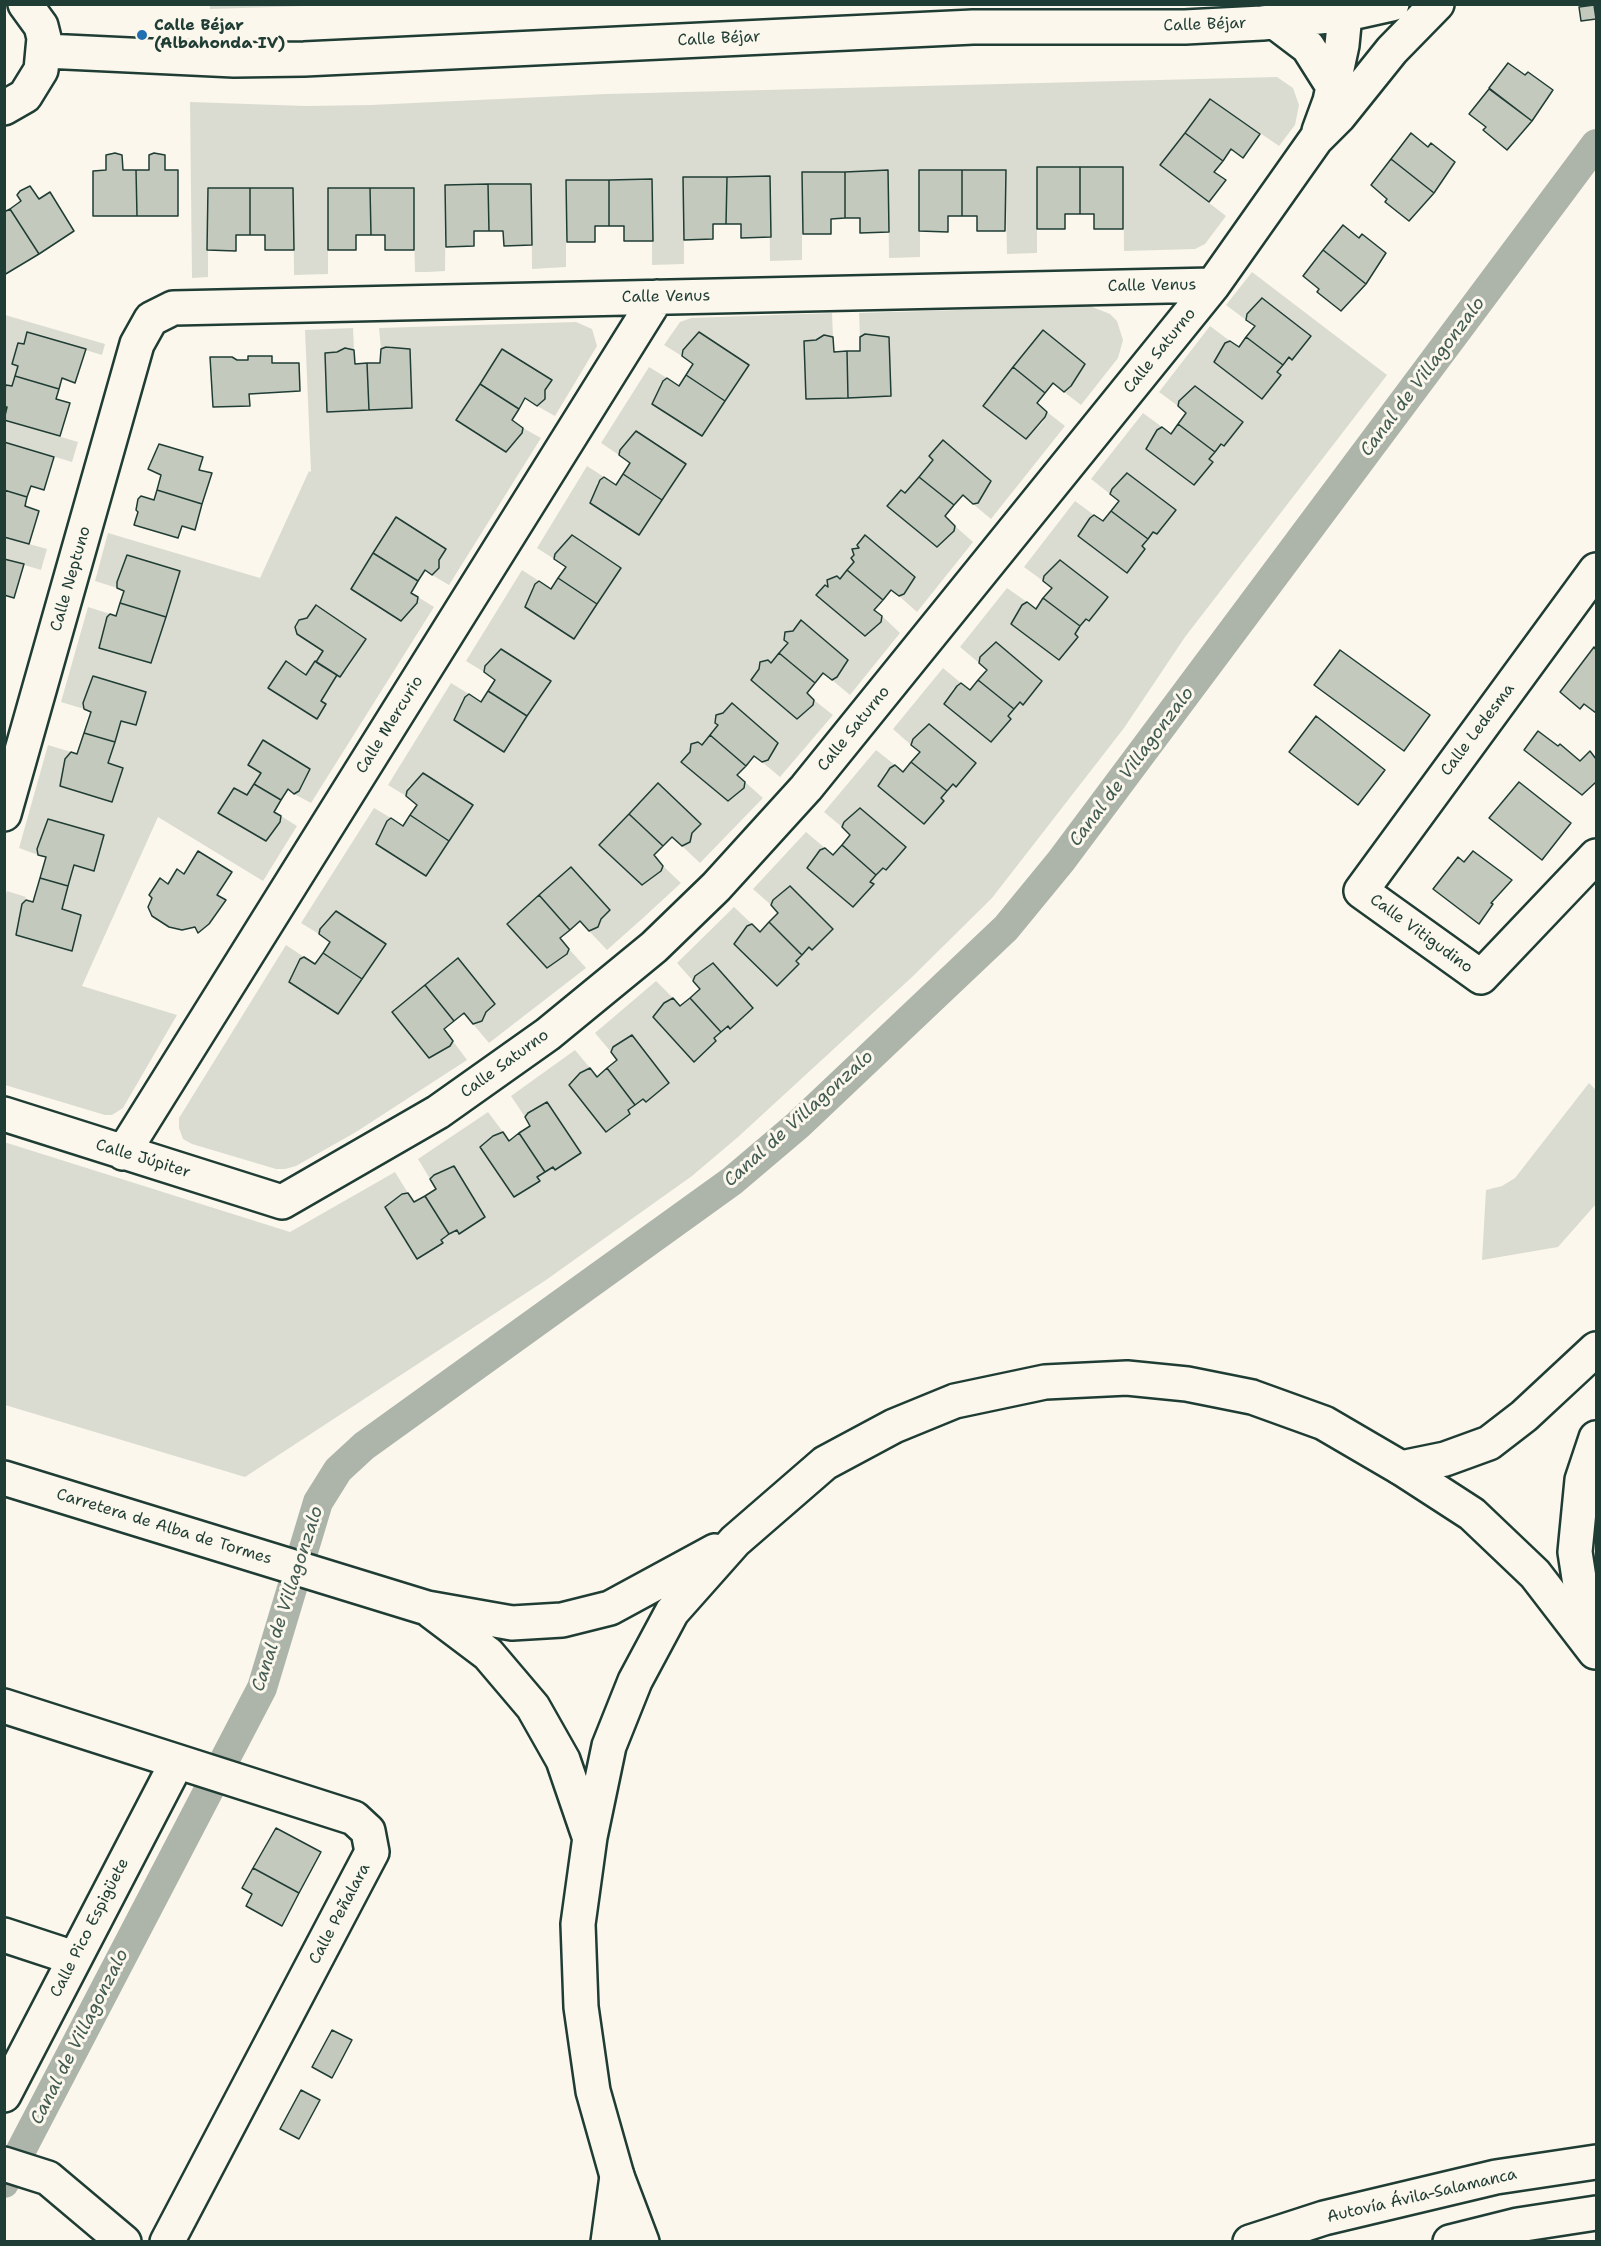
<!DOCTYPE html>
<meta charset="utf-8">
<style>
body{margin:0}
#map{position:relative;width:1601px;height:2246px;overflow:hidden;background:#fbf7ec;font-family:"Shantell Sans",sans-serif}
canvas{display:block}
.frame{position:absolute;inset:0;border:6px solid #1f3d34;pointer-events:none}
</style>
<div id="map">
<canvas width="1601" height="2246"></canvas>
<div class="frame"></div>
</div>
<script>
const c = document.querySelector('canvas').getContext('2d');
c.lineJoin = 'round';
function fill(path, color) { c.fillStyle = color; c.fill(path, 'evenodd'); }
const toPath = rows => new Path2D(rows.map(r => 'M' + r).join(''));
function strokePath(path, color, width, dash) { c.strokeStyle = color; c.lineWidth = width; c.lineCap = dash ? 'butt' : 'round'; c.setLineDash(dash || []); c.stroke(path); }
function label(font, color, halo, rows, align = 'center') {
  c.font = font + ' "Shantell Sans",sans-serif'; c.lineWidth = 6; c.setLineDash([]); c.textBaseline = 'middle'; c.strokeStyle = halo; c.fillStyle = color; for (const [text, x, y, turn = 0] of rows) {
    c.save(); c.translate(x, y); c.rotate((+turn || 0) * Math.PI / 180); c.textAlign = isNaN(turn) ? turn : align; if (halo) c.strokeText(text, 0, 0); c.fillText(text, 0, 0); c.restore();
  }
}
fill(toPath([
 [369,4,210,9,210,4],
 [1277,77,1293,88,1299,105,1295,125,1279,146,1210,99,1160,165,1226,216,1205,244,1195,249,1124,251,1123,167,1037,167,1037,253,1007,254,1005,170,920,170,920,257,889,258,888,171,802,172,802,260,770,261,769,176,684,177,684,264,652,265,652,179,566,180,566,267,532,269,531,184,446,185,445,271,428,272,415,272,413,188,328,188,328,274,294,275,293,188,208,188,208,277,192,278,190,102,306,106,371,105,606,94],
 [1252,272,1387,375,1185,637,1124,728,992,898,911,978,738,1137,692,1176,546,1280,245,1477,5,1405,4,1142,290,1232,395,1172,408,1193,402,1194,385,1208,417,1259,443,1244,441,1240,449,1234,457,1230,459,1233,485,1217,454,1166,438,1172,430,1179,418,1159,488,1112,503,1132,493,1136,480,1147,514,1197,539,1181,537,1177,553,1167,555,1170,580,1153,539,1108,532,1109,525,1117,511,1096,575,1050,590,1068,580,1073,569,1085,606,1132,630,1114,628,1110,643,1099,646,1102,669,1083,632,1036,613,1047,611,1052,595,1033,656,981,673,998,664,1003,694,1061,716,1042,714,1038,728,1026,731,1028,753,1009,713,963,695,976,693,981,677,963,734,907,752,924,743,930,734,944,777,985,809,947,812,950,833,928,790,887,776,897,771,905,753,889,806,832,825,848,816,854,808,868,853,907,874,885,870,882,883,868,886,870,906,847,860,808,844,822,842,827,824,812,876,750,895,765,886,771,878,786,924,824,944,801,941,798,953,784,956,786,922,732,913,739,911,745,893,729,943,668,961,683,953,689,945,704,991,742,1011,719,1008,716,1020,702,1023,704,1042,681,996,643,980,657,979,663,960,647,1007,588,1027,602,1019,609,1011,624,1059,660,1078,637,1075,634,1086,619,1090,621,1108,597,1060,560,1044,576,1043,581,1024,567,1075,501,1094,515,1087,522,1079,537,1126,573,1145,549,1142,546,1153,532,1175,510,1128,473,1115,484,1110,494,1091,479,1143,413,1162,427,1154,435,1146,449,1193,485,1212,462,1209,459,1221,444,1224,446,1242,423,1195,386,1183,397,1178,406,1159,392,1210,326,1230,341,1222,347,1214,362,1262,399,1281,375,1277,372,1289,357,1292,359,1310,336,1263,299,1247,314,1246,320,1226,305],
 [1090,306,1110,314,1117,321,1123,340,1118,358,1081,405,1064,392,1071,386,1085,364,1043,330,983,405,1026,439,1043,422,1047,412,1065,426,991,519,973,504,981,500,983,492,991,481,943,441,929,456,933,460,919,477,905,493,901,490,888,506,937,547,951,535,955,526,973,542,917,612,899,596,904,594,915,577,857,545,859,548,853,549,854,555,851,558,854,562,840,579,837,576,827,580,828,587,825,585,817,595,874,628,881,622,882,616,900,633,850,695,832,680,837,677,847,660,802,620,793,631,785,632,784,640,788,643,771,662,768,660,760,662,759,669,751,680,797,719,810,709,814,700,833,715,780,777,762,762,770,756,778,743,732,703,723,713,716,715,715,722,718,725,704,743,682,762,728,801,741,791,745,782,763,798,700,863,682,846,690,842,692,833,701,823,691,815,600,845,642,885,651,877,658,874,663,866,681,883,643,918,607,950,589,931,598,927,601,919,610,910,571,867,507,924,560,960,569,949,586,968,489,1043,473,1024,482,1020,486,1012,495,1003,457,959,392,1012,429,1058,439,1050,446,1049,453,1041,467,1060,356,1132,296,1166,285,1169,276,1169,192,1144,183,1139,179,1128,179,1118,286,945,304,957,297,963,289,983,338,1014,386,944,336,911,322,925,319,934,301,923,374,808,391,818,384,825,383,834,376,844,425,876,433,866,434,781,423,773,416,783,409,786,406,796,388,785,451,683,469,694,462,700,461,709,504,752,550,682,501,649,487,662,484,672,466,661,522,570,539,581,532,587,531,596,525,607,574,639,621,568,572,535,564,546,558,549,554,559,537,548,587,466,604,477,597,483,596,492,590,503,639,535,686,464,629,442,623,445,619,455,601,443,649,367,667,378,660,384,659,393,748,365,699,332,692,343,685,346,682,356,664,345,680,322,691,318,832,313,833,337,824,335,816,340,804,341,806,399,819,399,891,396,889,337,870,334,860,337,859,313],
 [5,315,105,344,102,355,27,332,24,344,18,343,12,363,18,366,12,386,7,385,5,391],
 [576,322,592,329,597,346,555,416,537,406,545,399,545,390,552,379,502,349,456,420,495,444,517,441,523,428,541,438,449,585,432,575,439,568,439,560,446,548,396,517,351,589,401,621,408,610,414,607,418,597,434,607,311,803,294,794,302,787,310,769,263,740,248,764,261,773,247,795,234,788,219,812,265,841,277,826,281,816,297,826,263,881,158,817,82,986,177,1015,123,1108,112,1115,105,1115,5,1085,4,900,7,891,26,897,21,909,22,912,16,935,72,950,81,915,62,909,68,886,74,865,94,871,103,835,48,820,37,849,38,855,19,848,48,745,71,752,65,759,108,763,121,721,136,725,146,692,94,676,84,700,84,709,61,702,88,607,110,614,105,621,100,648,151,663,180,572,128,555,118,579,117,588,95,581,108,533,260,578,309,471,311,472,305,330,353,328,354,350,345,348,337,352,325,353,327,412,340,412,412,408,412,395,397,350,391,346,381,349,379,328],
 [316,605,366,639,348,668,340,677,337,675,321,701,326,704,317,719,286,662,306,675,323,651,297,634,295,627,299,620,307,618],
 [4,420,78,442,72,462,5,442],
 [4,537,47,549,41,570,5,559],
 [1589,1083,1596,1090,1596,1204,1558,1247,1482,1260,1486,1190,1502,1186,1515,1178]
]), '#dbdcd1');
strokePath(toPath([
 [4,2183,262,1688,318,1502,338,1470,364,1446,732,1181,798,1125,1006,928,1061,861,1596,144]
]), '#adb4aa', 30);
const building = toPath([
 [1594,5,1596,19,1581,21,1579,7,1594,5],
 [1508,63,1525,75,1528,72,1553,90,1532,121,1489,88,1508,63],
 [1489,89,1532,121,1507,150,1483,130,1486,127,1469,114,1489,89],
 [1210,99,1260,134,1243,158,1231,149,1223,161,1185,133,1210,99],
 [1185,133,1223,161,1214,172,1226,180,1209,202,1160,165,1185,133],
 [1411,133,1428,147,1431,143,1455,162,1434,193,1391,159,1411,133],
 [115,153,122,155,123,170,136,170,137,216,93,216,93,171,106,170,106,155,115,153],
 [154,153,165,155,165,170,178,170,178,216,137,216,136,170,149,170,149,155,154,153],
 [1391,159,1434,193,1409,221,1385,202,1387,199,1371,185,1391,159],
 [1037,167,1080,167,1080,214,1065,214,1065,229,1037,229,1037,167],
 [1080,167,1123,167,1123,229,1094,229,1094,214,1080,214,1080,167],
 [888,170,889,232,860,233,860,218,845,218,845,172,888,170],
 [919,170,962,170,962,216,948,216,948,232,919,231,919,170],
 [962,170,1006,170,1005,231,977,231,977,216,962,216,962,170],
 [802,172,845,172,845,218,831,219,831,234,803,234,802,172],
 [770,176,771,237,741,238,741,224,726,224,727,177,770,176],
 [683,177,727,177,726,224,713,224,713,239,684,240,683,177],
 [652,179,653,241,624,241,624,226,609,226,609,180,652,179],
 [566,180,609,180,609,226,595,226,595,242,567,242,566,180],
 [488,184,531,184,532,245,504,246,503,231,489,231,488,184],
 [488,184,489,231,474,231,474,246,446,247,445,185,488,184],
 [30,186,39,199,50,192,74,231,39,254,10,209,21,201,17,195,20,191,30,186],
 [208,188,250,188,250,235,236,235,236,251,207,250,208,188],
 [250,188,293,188,294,250,265,250,265,235,250,235,250,188],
 [328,188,370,188,371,235,356,235,356,250,328,250,328,188],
 [370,188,414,188,414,250,385,250,385,235,371,235,370,188],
 [10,209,39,254,4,275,4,212,10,209],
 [1343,225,1359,238,1362,234,1386,253,1366,284,1323,250,1343,225],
 [1323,250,1366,284,1341,311,1317,292,1319,289,1303,276,1323,250],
 [1262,298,1311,336,1292,360,1289,357,1283,365,1246,337,1255,326,1246,320,1247,314,1262,298],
 [1043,330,1085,364,1071,386,1064,392,1053,383,1045,393,1013,367,1043,330],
 [27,332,86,349,75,383,62,378,59,389,15,376,18,366,12,364,18,343,24,344,27,332],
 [699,332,749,365,725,401,686,375,693,364,682,356,683,350,699,332],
 [865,334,889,337,891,396,848,398,847,351,860,351,860,337,865,334],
 [824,335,833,337,834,352,847,351,848,398,806,399,804,341,816,340,824,335],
 [1246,337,1283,365,1277,372,1281,375,1262,399,1214,362,1225,343,1230,341,1239,347,1246,337],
 [386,347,410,349,412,408,369,410,367,363,380,363,381,349,386,347],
 [345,348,354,350,355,364,367,363,369,410,327,412,325,353,337,352,345,348],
 [502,349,552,380,545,390,545,399,537,406,525,398,519,409,480,384,502,349],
 [248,356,272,356,272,363,299,363,300,391,249,394,250,406,213,407,210,357,232,357,237,360,248,360,248,356],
 [1013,367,1045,393,1037,403,1047,412,1045,417,1026,439,983,406,1013,367],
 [686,375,725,401,702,436,652,404,663,381,667,378,679,386,686,375],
 [15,376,59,389,56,399,70,403,60,436,4,420,7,407,4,407,4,391,6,385,12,386,15,376],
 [480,384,519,409,512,420,523,428,522,433,506,452,456,420,480,384],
 [1195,386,1243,422,1224,446,1221,444,1215,452,1178,424,1186,413,1178,406,1179,401,1195,386],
 [1178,424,1215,452,1209,459,1213,462,1194,485,1146,449,1157,430,1162,427,1171,434,1178,424],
 [636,431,686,464,662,500,623,474,630,463,619,455,620,450,636,431],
 [943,440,991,481,978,503,973,504,963,495,954,505,919,477,933,460,929,456,943,440],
 [4,442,54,457,44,490,31,486,27,497,4,490,4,442],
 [159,444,203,457,199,470,212,473,202,504,157,490,161,475,148,469,159,444],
 [1127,473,1176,510,1157,534,1153,532,1148,539,1111,511,1119,501,1110,494,1112,489,1127,473],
 [623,474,662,500,639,535,590,503,600,480,604,477,616,485,623,474],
 [919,477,954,505,945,516,955,526,954,531,937,547,887,506,901,490,905,493,919,477],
 [4,490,27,497,25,506,39,511,29,544,4,537,4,490],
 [157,490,202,504,195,530,182,526,178,538,134,525,138,512,136,510,138,499,141,496,154,500,157,490],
 [1111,511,1148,539,1142,546,1145,549,1127,573,1078,536,1090,518,1094,515,1103,521,1111,511],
 [396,517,446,549,439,560,439,568,432,575,425,570,418,581,373,553,396,517],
 [572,535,621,568,597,604,558,578,566,567,554,559,555,554,572,535],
 [865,535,915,577,904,594,899,596,891,590,883,600,847,570,854,562,851,558,854,555,852,549,859,548,857,545,865,535],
 [373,553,418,581,411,593,418,597,417,603,401,621,351,589,373,553],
 [127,555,180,571,166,617,120,603,124,591,117,588,117,582,127,555],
 [4,559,24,564,14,598,4,595,4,559],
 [1060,560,1108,597,1089,621,1086,619,1080,626,1043,598,1052,588,1043,581,1044,576,1060,560],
 [847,570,883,600,874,610,882,616,881,622,865,636,816,595,825,585,828,587,827,580,837,576,840,579,847,570],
 [558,578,597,604,574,639,525,607,535,584,539,581,551,589,558,578],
 [1043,598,1080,626,1075,634,1078,637,1059,660,1011,624,1022,605,1027,602,1036,609,1043,598],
 [120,603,166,617,151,663,99,648,107,617,110,614,116,616,120,603],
 [316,605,366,639,340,677,316,662,323,651,297,634,295,627,299,620,307,618,316,605],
 [801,620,848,660,837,677,832,680,823,673,815,683,779,653,788,643,784,640,785,632,793,631,801,620],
 [996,642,1042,681,1023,705,1020,702,1014,709,978,680,987,670,979,663,980,657,996,642],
 [1594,647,1596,650,1596,713,1584,704,1580,709,1560,692,1594,647],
 [501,649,551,681,527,716,488,691,495,680,484,672,485,666,501,649],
 [1340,650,1430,715,1404,751,1314,685,1340,650],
 [779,653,815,683,807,693,814,700,813,705,797,719,751,680,759,669,760,662,768,660,771,663,779,653],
 [286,661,306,675,315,661,337,675,321,701,326,704,317,719,268,688,286,661],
 [93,676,146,692,136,725,121,721,115,742,84,733,91,712,84,709,83,703,93,676],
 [978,680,1014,709,1008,716,1011,719,991,742,944,704,957,686,961,683,970,690,978,680],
 [488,691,527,716,504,752,454,720,465,697,469,694,481,702,488,691],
 [732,703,778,743,768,760,762,762,754,756,746,766,710,735,718,725,715,723,716,715,723,713,732,703],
 [1316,716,1385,770,1358,805,1289,752,1316,716],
 [929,724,976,763,956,787,953,784,947,791,911,762,920,752,911,745,913,739,929,724],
 [1538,731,1558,746,1560,744,1580,761,1590,751,1596,759,1596,782,1582,795,1524,750,1538,731],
 [84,733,115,742,108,763,123,768,112,802,60,786,65,759,71,752,77,754,84,733],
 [710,735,746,766,737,775,745,782,744,788,728,801,681,762,690,752,691,744,698,742,702,745,710,735],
 [263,740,310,769,299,791,294,794,288,789,281,800,254,784,261,773,248,765,263,740],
 [911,762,947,791,941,798,944,801,924,824,878,786,890,768,895,765,903,772,911,762],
 [423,773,473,805,449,841,410,815,417,805,406,796,407,791,423,773],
 [1519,782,1571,823,1542,860,1489,818,1519,782],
 [658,783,701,824,692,833,690,842,682,846,672,837,663,846,629,814,658,783],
 [254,784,281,800,274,812,281,816,280,822,266,841,218,813,234,788,247,795,254,784],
 [860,808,906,847,886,870,883,868,876,875,842,845,850,835,842,827,844,822,860,808],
 [629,814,663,846,654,855,663,866,661,871,642,885,599,845,629,814],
 [410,815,449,841,426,876,376,844,387,821,391,818,403,826,410,815],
 [48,819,104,835,94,871,74,865,68,886,40,878,46,857,38,855,37,849,48,819],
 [842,845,876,875,870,882,874,884,853,907,807,868,820,850,825,848,833,855,842,845],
 [198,851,232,872,217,895,226,900,209,924,198,933,195,927,182,930,169,927,152,916,148,907,152,898,149,895,160,878,168,884,177,869,184,874,198,851],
 [1473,851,1512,880,1491,903,1493,904,1479,924,1433,889,1458,857,1464,862,1473,851],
 [571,867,610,910,601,919,598,927,589,931,580,921,570,930,539,895,571,867],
 [40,878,68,886,62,909,81,915,72,951,16,935,22,904,26,900,33,902,40,878],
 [790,886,833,929,812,950,809,947,802,955,769,922,778,913,771,905,773,900,790,886],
 [539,895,570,930,560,938,569,949,567,954,547,968,507,924,539,895],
 [336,911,386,944,362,979,323,953,330,942,319,934,320,929,336,911],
 [769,922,802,955,796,961,799,964,777,986,734,944,747,926,752,924,760,932,769,922],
 [323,953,362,979,338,1014,289,982,300,959,304,957,315,964,323,953],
 [458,958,495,1004,486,1012,482,1021,473,1024,464,1013,454,1021,425,985,458,958],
 [713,963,753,1008,730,1029,728,1026,721,1032,690,998,700,989,693,981,695,976,713,963],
 [425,985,454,1021,444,1029,453,1041,450,1046,429,1058,392,1012,425,985],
 [673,998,680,1006,690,998,721,1032,714,1038,716,1041,694,1062,653,1017,664,1003,673,998],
 [632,1035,669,1083,646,1102,643,1099,635,1105,607,1068,617,1060,611,1052,613,1047,632,1035],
 [590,1068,597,1077,607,1068,635,1105,628,1110,630,1114,606,1132,569,1085,580,1073,590,1068],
 [547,1102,581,1153,555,1170,553,1167,545,1172,519,1133,530,1126,525,1117,528,1113,547,1102],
 [503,1132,509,1141,519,1133,545,1172,537,1177,540,1181,514,1197,480,1147,493,1136,503,1132],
 [454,1166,485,1217,459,1234,457,1230,449,1234,425,1196,436,1189,430,1179,434,1175,454,1166],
 [408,1193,414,1202,425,1196,449,1234,441,1240,443,1243,417,1259,385,1207,402,1194,408,1193],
 [276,1828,321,1852,299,1893,253,1868,276,1828],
 [253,1868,299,1893,282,1926,246,1906,252,1894,242,1888,253,1868],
 [332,2030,352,2040,332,2078,312,2067,332,2030],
 [301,2090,320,2100,299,2139,280,2129,301,2090]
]);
fill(building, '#c4c9be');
strokePath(building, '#1f3d34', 1.5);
const minor = toPath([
 [1275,22,1308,47,1332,85],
 [45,51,234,60,304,59,973,27,1185,27,1262,23,1347,14,1392,4],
 [4,108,25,96,41,70,44,38,41,26,25,4],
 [1319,131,1330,101,1342,45,1346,4],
 [1596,570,1361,891,1481,977,1596,856],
 [4,814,137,344,151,319,173,308,1213,285],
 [4,1114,282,1202,438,1112,548,1034,654,947,716,887,806,788,1213,285,1316,139,1339,116,1392,50,1437,4],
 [123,1153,657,297],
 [4,1706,354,1818,368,1831,372,1852,167,2242],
 [4,1935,74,1958],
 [4,2095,177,1762],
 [4,2164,48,2178,124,2242]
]);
const major = toPath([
 [4,1478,427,1608,512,1623,562,1620,610,1608,715,1551],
 [431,1611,488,1654,533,1707,563,1760,589,1836],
 [642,2242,617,2176,593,2091,581,2007,578,1924,590,1837,609,1746,635,1681,672,1612,735,1541,825,1463,894,1426,955,1401,1045,1382,1127,1378,1187,1384,1252,1397,1324,1423,1401,1468,1472,1514,1535,1574,1595,1652]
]);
const highway = toPath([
 [1401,1468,1445,1459,1489,1443,1524,1416,1596,1349],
 [1589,1643,1575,1552,1582,1480,1596,1438],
 [608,2242,617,2176],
 [1250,2242,1324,2218,1496,2177,1596,2162],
 [1450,2242,1518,2225,1596,2213]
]);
strokePath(minor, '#1f3d34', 38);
strokePath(major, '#1f3d34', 38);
strokePath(highway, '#1f3d34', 38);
strokePath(minor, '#fbf7ec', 33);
strokePath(major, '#fbf7ec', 33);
strokePath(highway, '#fbf7ec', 33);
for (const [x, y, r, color] of [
 [142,35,6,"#1f6fb2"]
]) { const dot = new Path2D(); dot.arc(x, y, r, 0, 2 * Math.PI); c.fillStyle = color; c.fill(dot); strokePath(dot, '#fbf7ec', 2); }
label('16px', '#1f3d34', '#fbf7ec', [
 ["Calle Béjar",1205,25,-2],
 ["Calle Béjar",719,39,-3],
 ["Calle Venus",1152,286,-1],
 ["Calle Venus",666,297,-1],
 ["Calle Saturno",1160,351,-51],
 ["Calle Neptuno",71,579,-74],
 ["Calle Mercurio",390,725,-58],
 ["Calle Saturno",854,729,-51],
 ["Calle Ledesma",1478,730,-53],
 ["Calle Vitigudino",1421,934,36],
 ["Calle Saturno",505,1064,-36],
 ["Calle Júpiter",143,1159,17],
 ["Carretera de Alba de Tormes",164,1527,17],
 ["Calle Peñalara",340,1914,-62],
 ["Calle Pico Espigüete",90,1928,-63],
 ["Autovía Ávila-Salamanca",1422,2196,-13]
]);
label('bold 16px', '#1f3d34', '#fbf7ec', [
 ["Calle Béjar",154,26],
 ["(Albahonda IV)",154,44]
], 'left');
label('italic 18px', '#425b52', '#fbf7ec', [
 ["Canal de Villagonzalo",1423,377,-53],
 ["Canal de Villagonzalo",1132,767,-53],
 ["Canal de Villagonzalo",799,1119,-42],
 ["Canal de Villagonzalo",288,1599,-72],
 ["Canal de Villagonzalo",80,2037,-63]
]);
</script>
